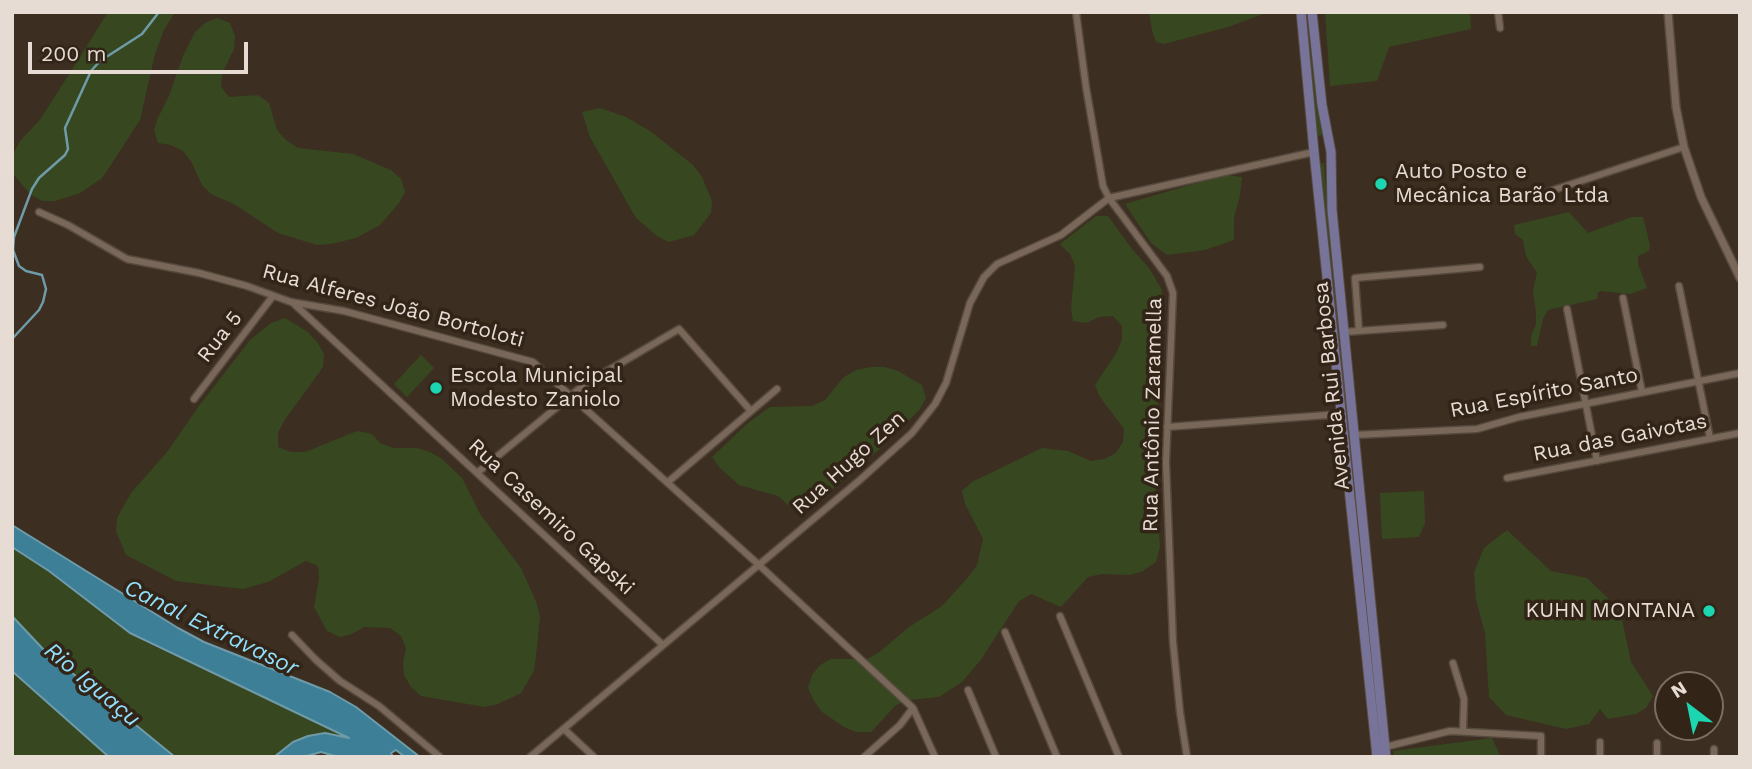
<!DOCTYPE html>
<meta charset="utf-8">
<style>
body{margin:0}
#map{position:relative;width:1752px;height:769px;overflow:hidden;background:#3c2e20;font-family:"Work Sans",sans-serif}
canvas{display:block}
.frame{position:absolute;inset:0;border:14px solid #e6dcd4;pointer-events:none}
.north{position:absolute;left:1654px;top:671px;width:70px;height:70px;box-sizing:border-box;background:#322417;border:2px solid #7a6e63;border-radius:50%;rotate:328deg;font-size:19px;font-weight:700;line-height:28px;text-align:center;color:#e6dcd4}
.north::after{content:'';display:block;margin:auto;width:24px;height:32px;background:#1dd5b1;clip-path:polygon(50% 0,100% 100%,50% 72%,0 100%)}
.scale{position:absolute;left:28px;top:42px;width:220px;height:32px;box-sizing:border-box;border:4px solid #e6dcd4;border-top:0;padding-left:9px;font-size:21px;line-height:24px;white-space:nowrap;color:#e6dcd4;-webkit-text-stroke:5px #322417;paint-order:stroke}
</style>
<div id="map">
<canvas width="1752" height="769"></canvas>
<div class="frame"></div>
<div class="north">N</div>
<div class="scale">200 m</div>
</div>
<script>
const c = document.querySelector('canvas').getContext('2d');
c.lineJoin = 'round';
function fill(path, color) { c.fillStyle = color; c.fill(path, 'evenodd'); }
const toPath = rows => new Path2D(rows.map(r => 'M' + r).join(''));
function strokePath(path, color, width, dash) { c.strokeStyle = color; c.lineWidth = width; c.lineCap = dash ? 'butt' : 'round'; c.setLineDash(dash || []); c.stroke(path); }
function label(font, color, halo, rows, align = 'center') {
  c.font = font + ' "Work Sans",sans-serif'; c.lineWidth = 7; c.setLineDash([]); c.textBaseline = 'middle'; c.strokeStyle = halo; c.fillStyle = color; for (const [text, x, y, turn = 0] of rows) {
    c.save(); c.translate(x, y); c.rotate((+turn || 0) * Math.PI / 180); c.textAlign = isNaN(turn) ? turn : align; if (halo) c.strokeText(text, 0, 0); c.fillText(text, 0, 0); c.restore();
  }
}
fill(toPath([
 [108,12,175,12,164,30,155,54,140,120,109,168,102,178,80,193,55,201,42,201,30,194,13,174,12,156,20,141,39,121,54,98],
 [1149,12,1269,12,1228,27,1164,44,1156,42,1152,30],
 [1304,12,1308,12,1322,135,1317,136],
 [1325,12,1470,12,1471,29,1389,47,1377,81,1330,86],
 [217,18,230,23,235,36,234,49,222,74,221,87,229,97,258,95,269,103,277,130,286,140,298,148,353,154,391,170,401,179,405,192,399,203,380,225,356,238,331,244,317,245,278,233,234,204,211,194,202,185,191,161,183,151,171,145,158,143,154,130,157,120,169,96,183,56,195,32,205,23],
 [600,108,626,117,650,131,693,165,702,177,712,201,711,213,694,235,669,242,657,236,636,218,590,137,586,125,582,112],
 [1324,163,1340,346,1337,346,1319,164],
 [1224,175,1242,177,1240,195,1234,218,1234,240,1205,250,1167,255,1151,243,1125,204],
 [1569,212,1588,233,1632,217,1643,217,1650,245,1649,251,1638,256,1638,264,1647,288,1630,294,1601,291,1598,292,1597,299,1548,310,1543,319,1537,346,1531,346,1531,336,1536,324,1536,313,1533,290,1537,273,1526,256,1523,240,1515,234,1514,225],
 [1096,216,1108,216,1132,249,1149,268,1162,290,1160,303,1162,372,1158,399,1156,496,1160,547,1156,562,1143,571,1130,575,1102,574,1088,577,1061,607,1031,594,1019,601,980,661,962,682,939,697,909,700,896,705,871,732,856,732,844,727,822,712,814,701,808,688,812,675,820,665,831,659,867,659,878,653,909,627,942,606,969,576,977,565,983,539,965,504,962,491,972,482,1042,448,1068,451,1091,461,1104,459,1116,453,1123,442,1124,429,1100,397,1095,385,1117,352,1122,339,1122,326,1113,316,1099,317,1086,323,1073,321,1071,308,1075,266,1070,254,1060,244],
 [285,318,308,332,317,342,324,354,323,367,284,421,278,433,278,447,291,452,305,452,357,431,372,434,380,443,393,448,417,448,430,452,442,459,462,478,480,514,521,568,537,604,540,617,536,656,534,671,521,693,498,704,485,707,421,696,411,687,404,675,403,662,406,648,401,636,390,628,364,627,352,634,340,637,327,631,314,607,319,579,318,566,306,561,268,582,243,589,176,581,126,555,116,531,117,518,131,493,167,452,199,406,250,340,271,323],
 [421,355,434,368,407,397,394,384],
 [871,367,885,367,898,371,922,385,926,398,920,409,882,447,812,506,800,511,788,505,778,496,739,485,720,468,712,457,748,423,770,407,812,406,825,400,844,377,856,370],
 [1424,491,1425,523,1419,537,1382,539,1380,493],
 [1507,530,1551,571,1587,578,1608,598,1622,619,1631,662,1653,696,1646,708,1636,714,1608,719,1600,709,1589,724,1566,729,1506,715,1489,697,1485,633,1476,600,1474,572,1484,548],
 [12,547,49,571,129,633,147,643,353,739,293,742,274,757,175,757,44,650,12,616],
 [12,672,67,718,109,757,12,757],
 [1492,738,1501,757,1394,757,1393,751]
]), '#374820');
const water = toPath([
 [12,525,178,628,204,642,330,692,356,707,420,757,405,757,396,750,391,753,393,757,338,757,321,752,303,757,274,757,293,742,308,736,325,733,349,738,130,633,49,571,12,547,12,525],
 [12,616,44,650,175,757,109,757,12,671,12,616]
]);
fill(water, '#3c7f97');
strokePath(water, '#6f9ba9', 2);
strokePath(toPath([
 [12,339,39,310,43,302,46,289,42,275,26,271,19,266,13,250,14,237,32,189,39,178,65,155,68,149,65,128,91,71,100,61,142,34,159,12]
]), '#6f9ba9', 2.5);
const minor = toPath([
 [1076,12,1086,87,1103,186,1109,198,1167,276,1173,293,1166,462,1173,642,1180,712,1187,757],
 [1498,12,1500,28],
 [1526,199,1684,147],
 [39,212,68,225,127,259,199,273,247,286,291,302,344,311,533,362,759,565,913,708,935,757],
 [1679,286,1710,438],
 [1623,298,1642,392],
 [292,302,663,645],
 [1567,309,1597,461],
 [1359,331,1355,278,1480,267],
 [1344,332,1443,325],
 [194,399,273,296],
 [1167,427,1341,414],
 [1354,435,1477,429,1519,417,1740,373],
 [477,473,585,384,679,329,751,411],
 [1507,478,1740,433],
 [668,482,777,389],
 [1060,616,1119,757],
 [1005,632,1057,757],
 [292,635,316,660,340,681,379,706,440,757],
 [1453,663,1464,699,1463,731],
 [968,690,996,757],
 [564,729,594,757],
 [1385,747,1450,731,1541,736,1541,757],
 [530,757,861,479,912,433,935,404,946,383,970,303,984,277,997,264,1061,235,1109,198,1314,152],
 [864,757,900,725,913,708],
 [1600,757,1600,742],
 [1657,757,1657,743],
 [1714,757,1714,749]
]);
const tertiary = toPath([
 [1668,12,1676,107,1684,147,1701,197,1740,278]
]);
const primary = toPath([
 [1301,12,1314,152,1377,757],
 [1312,12,1322,105,1331,152,1332,210,1386,757]
]);
strokePath(minor, '#56493e', 9);
strokePath(tertiary, '#56493e', 10);
strokePath(primary, '#56493e', 11);
strokePath(minor, '#796859', 6);
strokePath(tertiary, '#796859', 7);
strokePath(primary, '#787398', 9);
for (const [x, y, r, color] of [
 [1381,184,7,"#1dd5b1"],
 [436,388,7,"#1dd5b1"],
 [1709,611,7,"#1dd5b1"]
]) { const dot = new Path2D(); dot.arc(x, y, r, 0, 2 * Math.PI); c.fillStyle = color; c.fill(dot); strokePath(dot, '#322417', 2.5); }
label('21px', '#e6dcd4', '#322417', [
 ["Auto Posto e",1395,172],
 ["Mecânica Barão Ltda",1395,196],
 ["Escola Municipal",450,376],
 ["Modesto Zaniolo",450,400],
 ["KUHN MONTANA",1695,611,"right"]
], 'left');
label('21px', '#e6dcd4', '#322417', [
 ["Rua Alferes João Bortoloti",393,306,15],
 ["Rua 5",220,337,-52],
 ["Avenida Rui Barbosa",1332,386,-96],
 ["Rua Espírito Santo",1544,393,-11],
 ["Rua Antônio Zaramella",1153,415,-89],
 ["Rua das Gaivotas",1620,438,-11],
 ["Rua Hugo Zen",849,463,-42],
 ["Rua Casemiro Gapski",551,517,43]
]);
label('italic 23px', '#92dffc', '#322417', [
 ["Canal Extravasor",211,628,26],
 ["Rio Iguaçu",92,685,40]
]);
</script>
